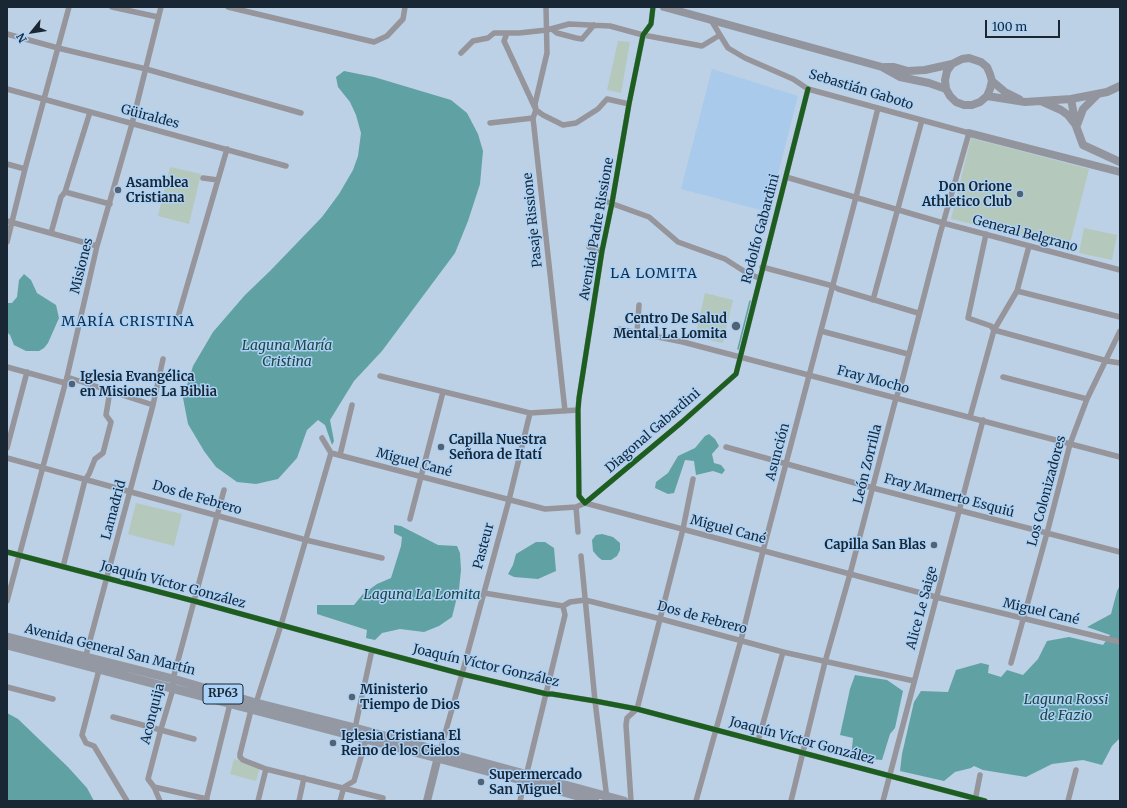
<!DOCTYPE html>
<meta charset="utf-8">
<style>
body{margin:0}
#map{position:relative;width:1127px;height:808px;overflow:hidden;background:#bcd1e5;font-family:Merriweather,serif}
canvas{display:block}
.frame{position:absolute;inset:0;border:8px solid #192735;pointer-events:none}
.north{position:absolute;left:12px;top:12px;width:40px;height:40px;-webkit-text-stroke:3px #abd1f6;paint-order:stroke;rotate:240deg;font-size:11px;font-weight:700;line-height:16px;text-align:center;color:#192735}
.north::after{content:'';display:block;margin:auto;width:14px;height:18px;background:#192735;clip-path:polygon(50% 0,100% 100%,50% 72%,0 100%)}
.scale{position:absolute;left:985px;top:20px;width:75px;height:18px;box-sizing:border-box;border:2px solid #192735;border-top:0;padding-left:5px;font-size:12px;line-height:14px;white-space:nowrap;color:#192735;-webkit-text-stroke:3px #abd1f6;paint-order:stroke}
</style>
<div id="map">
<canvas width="1127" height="808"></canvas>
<div class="frame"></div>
<div class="north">N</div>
<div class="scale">100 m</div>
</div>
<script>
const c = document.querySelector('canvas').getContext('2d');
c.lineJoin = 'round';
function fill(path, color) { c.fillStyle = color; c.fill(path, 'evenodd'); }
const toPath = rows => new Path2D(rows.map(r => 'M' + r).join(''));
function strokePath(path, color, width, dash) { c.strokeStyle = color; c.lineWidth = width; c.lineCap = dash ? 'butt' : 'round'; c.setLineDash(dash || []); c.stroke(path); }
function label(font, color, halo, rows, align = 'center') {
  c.font = font + ' Merriweather,serif'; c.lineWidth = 3; c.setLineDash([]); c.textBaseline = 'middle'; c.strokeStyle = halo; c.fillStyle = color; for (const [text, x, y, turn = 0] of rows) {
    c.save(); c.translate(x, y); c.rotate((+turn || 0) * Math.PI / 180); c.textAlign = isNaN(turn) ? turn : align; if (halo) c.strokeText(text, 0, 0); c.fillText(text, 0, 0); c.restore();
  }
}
fill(toPath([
 [712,69,798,96,768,212,681,189]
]), '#a9caeb');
fill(toPath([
 [618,41,630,42,621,93,607,90],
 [971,138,1089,169,1069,247,951,219],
 [170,167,201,174,189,224,158,216],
 [1084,228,1117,235,1112,260,1079,253],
 [705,293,733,300,723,343,695,337],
 [136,503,182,514,174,546,128,534],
 [234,759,260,767,256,781,230,774]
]), '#b5c8bc');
fill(toPath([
 [344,71,374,77,451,100,467,113,478,134,483,151,480,184,468,221,455,253,382,351,354,381,330,420,334,441,332,445,325,425,318,420,307,430,297,458,278,479,256,484,237,482,216,467,204,451,188,424,183,398,193,366,213,332,245,295,270,271,322,217,339,194,353,170,358,156,361,133,356,115,350,102,338,87,336,77],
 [24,274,31,280,37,293,56,305,59,318,48,343,44,348,39,351,26,351,14,345,10,335,7,332,7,303,12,303,17,297,19,280],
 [709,434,715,439,719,446,712,454,714,463,721,465,725,470,722,474,713,471,696,475,694,461,685,460,674,493,668,494,655,488,656,482,668,473,678,456,695,448,705,436],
 [394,525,401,526,438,545,457,546,460,553,461,570,459,589,452,617,439,626,424,632,400,629,382,633,375,640,366,638,367,630,317,614,317,605,354,605,363,594,377,584,391,578,401,546,402,537,394,533],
 [602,534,613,537,620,543,620,550,617,556,611,560,602,560,598,557,593,551,592,540,596,535],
 [536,542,545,542,554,548,556,571,538,579,514,577,508,574,513,565,516,554],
 [1120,585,1120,738,1112,746,1102,765,1083,760,1052,764,1026,777,983,770,974,766,971,768,955,772,944,781,900,771,902,754,914,702,921,691,948,692,956,670,981,663,989,665,988,673,1001,677,1007,670,1023,675,1038,659,1047,641,1069,637,1103,645,1110,635,1087,627,1111,614,1117,591],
 [855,675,887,680,903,691,895,728,890,734,882,760,851,757,853,738,840,735,850,689],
 [7,713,18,719,68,767,87,788,94,801,7,801]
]), '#60a1a3');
strokePath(toPath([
 [738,349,750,301]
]), '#60a1a3', 1.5);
strokePath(toPath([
 [112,7,158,17],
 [228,7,374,42,387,36,403,19,405,7],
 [546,7,547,53,535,104,536,110,543,115,563,125,576,123,598,109,607,99,629,104],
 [653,7,651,24,643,35,629,104,612,203,602,251,579,398,578,410,579,496,585,503,682,422,736,374,808,89],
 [711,20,720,35],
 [552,29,557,33,576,38,582,39,594,25],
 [507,33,504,41,536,110,533,118,565,411],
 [7,34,58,48,146,69,301,113],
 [461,53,473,41,488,38,494,33,519,33,547,30,569,24,610,26,643,35,702,46,720,35,728,48,745,58,793,79,808,89,969,133,940,234,901,385,896,398,850,574,825,662,791,801],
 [7,89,286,166],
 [490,123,533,118],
 [7,164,25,169],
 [786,177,943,223,1120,270],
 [203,178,218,180],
 [65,192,110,204],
 [602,200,649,217,678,242,725,259,747,273,759,278],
 [7,221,97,246],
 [51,233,61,197,65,192,90,112],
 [986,234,968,318,991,326,994,330,1107,361,1120,363],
 [591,240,589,247,602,251],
 [7,242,25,169,69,7],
 [762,267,833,286,838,289,918,313],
 [1017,291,1120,317],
 [873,300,922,120],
 [178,317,227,149],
 [619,329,683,342,1120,457],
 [821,331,908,354],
 [637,333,639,305],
 [7,367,65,383],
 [380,376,530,413,578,410],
 [67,377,153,405],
 [1003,377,1087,399],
 [970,417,994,330,1017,291,1029,246],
 [322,438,331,453,281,625,256,703,251,710,240,754,240,757,243,760,266,769,383,798,382,801],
 [726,447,873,488,1120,552],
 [7,448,27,372],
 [331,453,545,509,576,507,585,503,936,597,1120,642],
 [340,455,352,405],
 [7,458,306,540,382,558],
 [576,507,578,532],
 [410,519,443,392],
 [7,552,194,601,372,650,462,674,547,694,552,694,595,701,637,709,985,801],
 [581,556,595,701,607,799],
 [63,567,85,480,89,474,95,459,103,453,111,422,106,415,110,391],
 [484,593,563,606,570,602,585,600,661,619,783,652,914,681],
 [7,601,67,377,97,246,132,124,161,7],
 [85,659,153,405,163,359],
 [1011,663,1047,533,1070,444,1087,399,1120,331],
 [99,670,82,735,86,743,94,746,127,801],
 [7,687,53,699],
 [113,717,194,739],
 [357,730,355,728,372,650],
 [758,741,783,652],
 [440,751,462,674,509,500,530,413],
 [154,787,207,799],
 [160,801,154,787,148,779,161,729,173,689,173,679,224,490],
 [206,801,230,704,228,701],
 [258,801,266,769],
 [299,801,304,778],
 [340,801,344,787,354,781,366,740,364,738],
 [520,801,565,615,563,606],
 [631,801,626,725,627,718,637,709,683,529,693,479],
 [696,801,741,640,763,551,856,197,878,108],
 [883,801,983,420],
 [975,801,980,775],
 [1068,801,1076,770]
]), '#95959b', 5.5);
strokePath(toPath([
 [664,7,882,67,900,77,929,83,946,89,950,96,956,102,964,105,972,105,980,102,987,96,990,89,992,81,990,74,987,67,981,62,969,58,962,59,952,64,947,71,945,80,946,89],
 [885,67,894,67,908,71,925,70,952,64],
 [992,81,1005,92,1019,99],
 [987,96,1025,102,1071,99,1076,126,1083,145,1120,162],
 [1071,99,1107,92,1120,86],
 [1043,102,1061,110,1068,115,1075,124],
 [1077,125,1083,109,1098,94],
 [969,133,1120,172],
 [427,801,439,753]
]), '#92959e', 8);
strokePath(toPath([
 [7,637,173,679,256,703,355,728,624,801],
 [7,645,525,781,595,801]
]), '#9398a3', 9);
strokePath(toPath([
 [653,7,651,24,643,35,629,104,612,203,602,251,579,398,578,410,579,496,585,503,682,422,736,374,808,89],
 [7,552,194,601,372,650,462,674,547,694,552,694,595,701,637,709,985,801]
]), '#1b5e20', 5);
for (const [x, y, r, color] of [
 [118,190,4,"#526273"],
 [1020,194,4,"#526273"],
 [736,326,5,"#526273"],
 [72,384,4,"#526273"],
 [441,447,4,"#526273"],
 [934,545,4,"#526273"],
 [352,697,4,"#526273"],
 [333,743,4,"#526273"],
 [481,782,4,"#526273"]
]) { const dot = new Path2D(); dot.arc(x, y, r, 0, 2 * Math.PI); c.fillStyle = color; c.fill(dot); strokePath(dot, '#abd1f6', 1.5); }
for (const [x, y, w] of [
 [223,694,40]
]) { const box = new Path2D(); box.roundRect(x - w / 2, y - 10, w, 20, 3); c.fillStyle = '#abd1f6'; c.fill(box); strokePath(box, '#192735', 1); }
label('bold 12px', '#192735', null, [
 ["RP63",223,694]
]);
label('13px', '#192735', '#abd1f6', [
 ["Sebastián Gaboto",861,90,17],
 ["Güiraldes",150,117,15],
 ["Pasaje Rissione",533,220,-96],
 ["Avenida Padre Rissione",597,229,-80],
 ["Rodolfo Gabardini",761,229,-75],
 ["General Belgrano",1025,234,15],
 ["Misiones",82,266,-76],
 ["Fray Mocho",873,380,15],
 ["Diagonal Gabardini",653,431,-41],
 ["Asunción",778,452,-75],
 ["Miguel Cané",414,463,15],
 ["León Zorrilla",868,464,-76],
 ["Los Colonizadores",1047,491,-75],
 ["Fray Mamerto Esquiú",949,496,15],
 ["Dos de Febrero",197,498,16],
 ["Lamadrid",114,510,-75],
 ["Miguel Cané",728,530,15],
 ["Pasteur",484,546,-75],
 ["Joaquín Víctor González",173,585,15],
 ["Alice Le Saige",922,608,-75],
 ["Miguel Cané",1041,612,13],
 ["Dos de Febrero",702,618,15],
 ["Avenida General San Martín",110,650,14],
 ["Joaquín Víctor González",486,666,13],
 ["Aconquija",153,714,-76],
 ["Joaquín Víctor González",802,741,15]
]);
label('bold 13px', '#192735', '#abd1f6', [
 ["Asamblea",126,183],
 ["Cristiana",126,198],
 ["Don Orione",1012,187,"right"],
 ["Athletico Club",1012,202,"right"],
 ["Centro De Salud",727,319,"right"],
 ["Mental La Lomita",727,334,"right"],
 ["Iglesia Evangélica",80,377],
 ["en Misiones La Biblia",80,392],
 ["Capilla Nuestra",449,440],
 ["Señora de Itatí",449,455],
 ["Capilla San Blas",926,545,"right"],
 ["Ministerio",360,690],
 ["Tiempo de Dios",360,705],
 ["Iglesia Cristiana El",341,736],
 ["Reino de los Cielos",341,751],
 ["Supermercado",489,775],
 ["San Miguel",489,790]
], 'left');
c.letterSpacing = '1px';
label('14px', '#0d2f4d', '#abd1f6', [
 ["LA LOMITA",654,274],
 ["MARÍA CRISTINA",128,322]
]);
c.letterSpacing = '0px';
label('italic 14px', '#1f4642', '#abd1f6', [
 ["Laguna María",287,346],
 ["Cristina",287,362],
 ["Laguna La Lomita",422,595],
 ["Laguna Rossi",1066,700],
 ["de Fazio",1066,716]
]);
</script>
